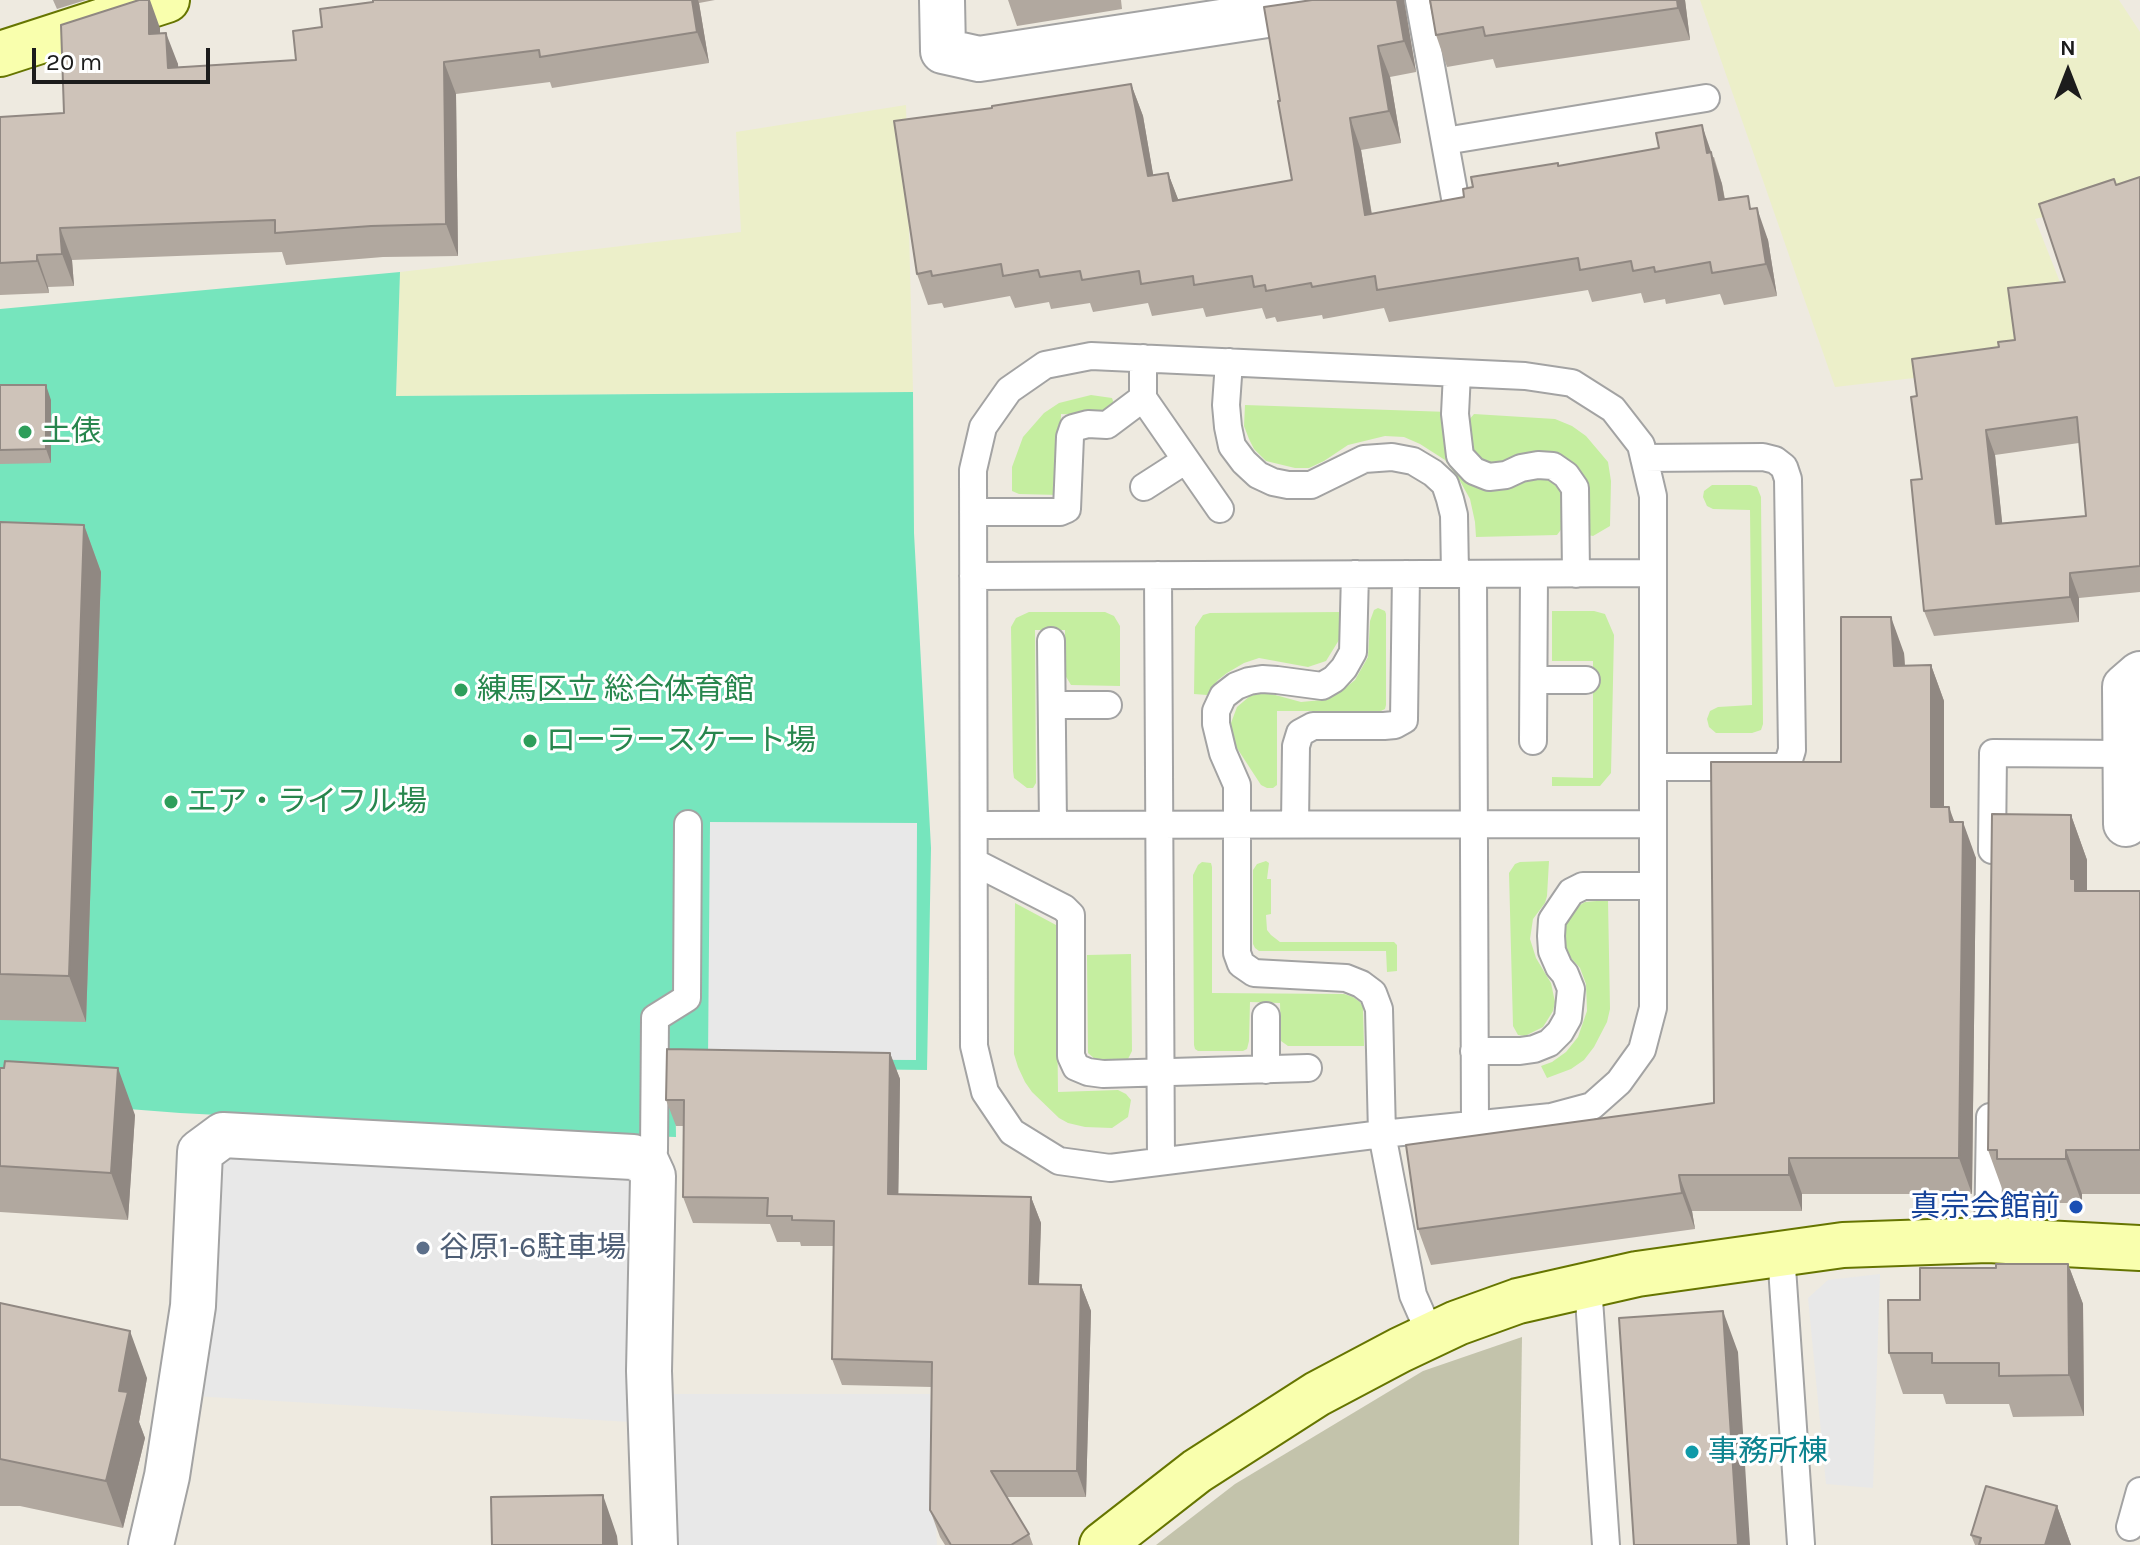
<!DOCTYPE html>
<meta charset="utf-8">
<style>
body{margin:0}
#map{position:relative;width:2140px;height:1545px;overflow:hidden;background:#eeeae0;font-family:Karla,sans-serif}
canvas{display:block}
.north{position:absolute;left:2028px;top:32px;width:80px;height:80px;-webkit-text-stroke:6px #fff;paint-order:stroke;rotate:0deg;font-size:22px;font-weight:700;line-height:32px;text-align:center;color:#1c1c1c}
.north::after{content:'';display:block;margin:auto;width:28px;height:36px;background:#1c1c1c;clip-path:polygon(50% 0,100% 100%,50% 72%,0 100%)}
.scale{position:absolute;left:32px;top:48px;width:178px;height:36px;box-sizing:border-box;border:4px solid #1c1c1c;border-top:0;padding-left:10px;font-size:24px;line-height:28px;white-space:nowrap;color:#1c1c1c;-webkit-text-stroke:6px #fff;paint-order:stroke}
</style>
<div id="map">
<canvas width="2140" height="1545"></canvas>
<div class="north">N</div>
<div class="scale">20 m</div>
</div>
<script>
const c = document.querySelector('canvas').getContext('2d');
c.lineJoin = 'round';
function fill(path, color) { c.fillStyle = color; c.fill(path, 'evenodd'); }
const toPath = rows => new Path2D(rows.map(r => 'M' + r).join(''));
function strokePath(path, color, width, dash) { c.strokeStyle = color; c.lineWidth = width; c.lineCap = dash ? 'butt' : 'round'; c.setLineDash(dash || []); c.stroke(path); }
function label(font, color, halo, rows, align = 'center') {
  c.font = font + ' Karla,"Noto Sans JP",sans-serif'; c.lineWidth = 6; c.setLineDash([]); c.textBaseline = 'middle'; c.strokeStyle = halo; c.fillStyle = color; for (const [text, x, y, turn = 0] of rows) {
    c.save(); c.translate(x, y); c.rotate((+turn || 0) * Math.PI / 180); c.textAlign = isNaN(turn) ? turn : align; if (halo) c.strokeText(text, 0, 0); c.fillText(text, 0, 0); c.restore();
  }
}
fill(toPath([
 [1522,1337,1519,1545,1156,1545,1235,1484,1423,1371]
]), '#c3c3ab');
fill(toPath([
 [1700,0,2119,0,2140,32,2140,192,2035,219,2090,358,1835,387],
 [906,105,913,392,396,396,400,272,741,232,736,132]
]), '#ecefc9');
fill(toPath([
 [1091,395,1112,398,1114,404,1109,416,1061,414,1059,495,1019,494,1012,491,1012,467,1023,437,1044,413,1059,403],
 [1245,405,1449,412,1450,453,1521,480,1545,476,1566,488,1563,527,1557,535,1476,537,1475,522,1470,499,1460,481,1445,460,1420,444,1404,437,1385,436,1348,445,1324,461,1309,468,1295,468,1266,461,1254,449,1249,439,1244,426],
 [1474,414,1555,419,1572,426,1586,436,1608,462,1611,481,1610,526,1593,536,1588,535,1583,478,1504,465,1483,464,1466,443,1468,421],
 [1712,485,1750,485,1757,487,1761,497,1763,724,1761,730,1752,733,1716,733,1709,727,1707,719,1710,711,1718,707,1752,705,1750,510,1713,509,1707,506,1703,497,1704,491],
 [1378,608,1385,611,1386,614,1386,705,1385,709,1381,711,1277,711,1277,785,1273,788,1267,788,1261,785,1233,742,1231,723,1237,707,1250,696,1258,694,1268,693,1301,702,1322,700,1339,693,1355,680,1368,657,1370,621,1374,610],
 [1552,611,1594,611,1605,614,1614,635,1611,773,1600,786,1552,786,1552,777,1593,778,1593,661,1552,661],
 [1029,612,1105,612,1114,616,1120,626,1120,686,1071,685,1065,675,1065,630,1035,630,1036,783,1033,788,1027,788,1014,778,1013,771,1011,627,1016,618],
 [1341,612,1339,640,1326,661,1308,667,1259,658,1244,663,1227,673,1218,680,1207,695,1194,694,1195,627,1203,615,1210,613],
 [1266,861,1269,863,1267,879,1271,879,1271,914,1266,915,1267,930,1271,935,1280,942,1394,942,1397,945,1397,971,1387,972,1386,951,1259,951,1255,948,1253,944,1253,870,1257,864],
 [1549,861,1547,896,1545,903,1533,919,1530,939,1536,958,1551,983,1555,1002,1553,1011,1543,1027,1525,1036,1518,1035,1513,1026,1509,873,1515,864,1520,862],
 [1202,862,1211,863,1212,867,1212,993,1344,994,1353,997,1360,1002,1363,1007,1364,1046,1288,1046,1281,1041,1280,1003,1250,1002,1249,1041,1247,1049,1243,1051,1198,1051,1195,1049,1194,1045,1193,875,1198,865],
 [1608,900,1610,1009,1607,1022,1594,1047,1584,1060,1571,1069,1547,1078,1541,1066,1552,1062,1566,1052,1578,1037,1587,1011,1586,984,1580,968,1570,957,1564,943,1565,927,1568,920,1580,905,1585,902],
 [1015,903,1056,925,1058,1092,1118,1090,1126,1094,1131,1100,1128,1117,1112,1128,1085,1127,1068,1123,1059,1118,1032,1092,1025,1082,1018,1067,1014,1054],
 [1131,954,1132,1051,1128,1059,1108,1063,1096,1060,1088,1053,1087,955]
]), '#c5eea0');
fill(toPath([
 [400,272,396,396,913,392,914,533,931,848,927,1070,675,1067,676,1137,582,1134,180,1113,0,1099,0,309]
]), '#76e5bd');
fill(toPath([
 [710,822,917,823,916,1060,708,1059],
 [234,1150,624,1170,640,1187,630,1422,193,1396,213,1165],
 [1880,1274,1873,1488,1826,1484,1808,1298,1828,1280],
 [664,1394,930,1394,937,1545,671,1545]
]), '#e8e8e8');
const lane = toPath([
 [1419,0,1455,198],
 [1445,141,1706,98],
 [1229,362,1226,405,1228,427,1232,446,1244,462,1258,475,1273,482,1288,485,1311,485,1364,459,1392,457,1413,461,1433,473,1445,484,1450,499,1454,515,1455,574],
 [1457,373,1455,414,1460,456,1474,471,1489,477,1506,475,1521,468,1538,465,1553,466,1566,475,1575,488,1576,574],
 [1143,398,1220,509],
 [1644,458,1763,457,1775,460,1784,467,1788,479,1792,750,1788,763,1780,767,1653,767],
 [1144,487,1186,460],
 [973,512,1060,512,1067,509,1070,437,1073,428,1088,424,1107,425,1143,398,1143,358],
 [1355,574,1353,652,1344,668,1334,679,1322,686,1277,680,1262,679,1249,681,1236,686,1223,696,1216,711,1216,724,1223,753,1237,785,1237,953,1241,964,1254,973,1346,978,1361,984,1373,993,1379,1009,1382,1134,1110,1168,1059,1161,1012,1132,985,1092,974,1046,973,470,983,427,1009,390,1045,365,1091,356,1525,376,1572,383,1613,409,1641,445,1653,496,1653,1008,1642,1050,1619,1082,1592,1106,1551,1117,1382,1134,1413,1295,1431,1336],
 [1473,574,1475,1125],
 [1158,575,1161,1161],
 [973,576,1653,573],
 [1051,641,1053,825],
 [1534,680,1586,680],
 [1052,705,1108,705],
 [1533,741,1534,574],
 [1295,824,1296,746,1300,733,1313,726,1384,726,1395,725,1404,720,1406,574],
 [974,825,1653,824],
 [1992,850,1993,753,2125,754],
 [974,862,1064,908,1071,915,1071,1056,1076,1067,1088,1072,1103,1074,1308,1068],
 [1266,1016,1266,1070],
 [1474,1051,1520,1051,1534,1049,1549,1043,1560,1032,1568,1018,1571,989,1565,974,1559,967,1552,951,1551,936,1552,920,1571,892,1583,886,1653,886],
 [647,1163,654,1151,655,1018,687,998,688,824],
 [1988,1240,1990,1117],
 [1781,1253,1801,1544],
 [1588,1285,1606,1545],
 [2130,1527,2140,1491]
]);
const street = toPath([
 [942,0,943,51,979,59,1365,0],
 [2126,824,2125,687,2140,674],
 [151,1545,167,1476,193,1306,200,1152,223,1135,633,1157,647,1163,653,1176,649,1371,655,1545]
]);
const secondary = toPath([
 [0,54,167,0],
 [1102,1545,1197,1471,1317,1394,1400,1350,1457,1323,1518,1301,1637,1274,1843,1245,1988,1240,2140,1248]
]);
strokePath(lane, '#a3a3a3', 30);
strokePath(street, '#a3a3a3', 48);
strokePath(secondary, '#667500', 48);
strokePath(lane, '#fff', 26);
strokePath(street, '#fff', 44);
strokePath(secondary, '#f9ffad', 44);
fill(toPath([
 [53,0,86,0,57,9],
 [373,0,715,0,699,3,709,63,552,88,550,82,456,94,458,256,383,257,286,265,282,252,72,260,74,286,48,287,49,293,0,295,0,117,64,113,160,28,160,33,178,64,178,67,296,60,322,27,373,2],
 [1008,0,1121,0,1122,9,1017,26],
 [1312,0,1404,0,1416,72,1390,77,1401,143,1361,150,1372,214,1464,197,1559,166,1714,157,1722,184,1725,199,1753,209,1768,240,1777,296,1724,305,1720,294,1666,304,1665,299,1644,303,1641,293,1592,302,1588,290,1389,322,1384,308,1323,319,1322,315,1277,322,1275,317,1266,319,1262,308,1206,317,1203,308,1152,316,1148,303,1093,312,1090,303,1051,309,1049,302,1015,308,1010,296,944,308,942,303,928,305,917,274,992,108,1131,84,1143,116,1153,175,1168,173,1178,200,1292,180,1280,101],
 [1429,0,1685,0,1690,40,1496,68,1493,59,1447,67,1436,35],
 [2140,177,2140,592,2079,598,2079,622,1934,636,1924,611,1922,479,1917,396,1999,347,2015,340,2065,282,2116,185],
 [2079,443,2086,516,2002,523,1995,455],
 [0,385,51,400,51,463,0,464],
 [0,522,84,525,101,572,86,1022,0,1020],
 [1904,653,1905,665,1931,665,1944,701,1944,807,1955,822,1976,858,1972,1194,1802,1194,1802,1211,1692,1211,1695,1229,1431,1265,1418,1229,1714,1103,1841,762],
 [2071,815,2087,860,2087,891,2140,891,2140,1194,2082,1194,2082,1203,2013,1203,2010,1194,2004,1194,1988,1150],
 [890,1053,900,1079,898,1195,1031,1197,1041,1223,1039,1285,1081,1285,1091,1311,1086,1497,1006,1497,1029,1534,1033,1545,945,1545,940,1537,930,1510,932,1387,842,1385,832,1359,833,1246,801,1246,800,1242,777,1242,770,1224,693,1223,683,1197,684,1126,676,1126,666,1100],
 [0,1068,135,1115,128,1220,0,1212],
 [2068,1264,2083,1304,2084,1416,2013,1417,2009,1404,1946,1404,1943,1394,1903,1394,1889,1353,1920,1300,1996,1268],
 [0,1303,147,1378,139,1422,145,1438,123,1528,20,1506,0,1506],
 [2057,1506,2071,1545,1975,1545,1971,1535]
]), '#b1a89f');
fill(toPath([
 [149,0,150,0,160,28,160,65,149,34],
 [692,0,698,0,699,3,709,63,697,32],
 [1397,0,1404,0,1416,72,1404,41],
 [1677,0,1685,0,1690,40,1678,8],
 [166,33,178,64,180,99,168,68],
 [1378,46,1390,77,1401,143,1389,111],
 [444,62,456,94,458,256,446,224],
 [1131,84,1143,116,1159,208,1148,176],
 [1350,118,1361,150,1377,247,1365,215],
 [1702,125,1722,184,1730,232,1719,200,1707,153],
 [1168,173,1180,204,1173,201],
 [1757,208,1768,240,1777,296,1766,264],
 [60,228,72,260,74,286,62,254],
 [37,255,48,287,49,293,37,261],
 [46,385,51,400,51,463,46,449],
 [1986,430,1995,455,2005,549,1996,524],
 [84,525,101,572,86,1022,69,976],
 [2070,573,2079,598,2079,622,2070,597],
 [1891,617,1904,653,1907,701,1894,666],
 [1931,665,1944,701,1944,843,1931,807],
 [1949,807,1962,843,1963,822,1976,858,1972,1194,1959,1158],
 [2071,815,2087,860,2087,912,2075,891,2071,879],
 [890,1053,900,1079,898,1220,888,1194],
 [118,1068,135,1115,128,1220,111,1173],
 [2066,1150,2082,1194,2082,1203,2066,1159],
 [1789,1158,1802,1194,1802,1211,1789,1175],
 [1679,1175,1692,1211,1695,1229,1682,1193],
 [1031,1197,1041,1223,1038,1310,1029,1284],
 [2068,1264,2083,1304,2084,1416,2069,1375],
 [1081,1285,1091,1311,1086,1497,1077,1471],
 [1723,1311,1738,1352,1750,1545,1738,1545],
 [130,1331,147,1378,139,1422,145,1438,123,1528,106,1481,119,1391],
 [603,1495,617,1536,618,1545,603,1545],
 [2057,1506,2071,1545,2045,1545]
]), '#908882');
const building = toPath([
 [139,0,149,0,149,34,166,33,168,68,296,60,293,31,322,27,320,9,373,2,373,0,692,0,697,32,540,57,539,50,444,62,446,224,371,226,275,233,275,220,60,228,62,254,37,255,37,261,0,263,0,117,64,113,61,25,139,0],
 [1312,0,1397,0,1404,41,1378,46,1389,111,1350,118,1365,215,1464,197,1463,189,1473,187,1471,177,1558,163,1558,166,1659,148,1656,133,1702,125,1707,153,1711,152,1719,200,1748,196,1750,209,1757,208,1766,264,1712,273,1710,262,1655,272,1654,267,1633,271,1631,261,1580,270,1578,258,1377,290,1375,276,1312,287,1311,283,1266,291,1265,285,1254,287,1252,276,1194,285,1193,276,1141,284,1139,271,1082,280,1080,271,1040,277,1038,270,1003,276,1001,264,932,276,931,271,917,274,894,121,992,108,992,106,1131,84,1148,176,1168,173,1173,201,1292,180,1278,101,1280,101,1264,7,1312,0],
 [1430,0,1677,0,1678,8,1485,36,1483,27,1436,35,1430,0],
 [2140,177,2140,566,2070,573,2070,597,1924,611,1911,480,1922,479,1911,397,1917,396,1912,359,1999,347,1998,342,2015,340,2008,288,2065,282,2039,204,2114,179,2116,185,2140,177],
 [2077,417,2086,516,1996,524,1986,430,2077,417],
 [0,385,46,385,46,449,0,450,0,385],
 [0,522,84,525,69,976,0,974,0,522],
 [1841,617,1891,617,1894,666,1931,665,1931,807,1949,807,1950,822,1963,822,1959,1158,1789,1158,1789,1175,1679,1175,1682,1193,1418,1229,1406,1145,1714,1103,1711,762,1841,762,1841,617],
 [1992,814,2071,815,2071,879,2075,879,2075,891,2140,891,2140,1150,2066,1150,2066,1159,1997,1159,1997,1150,1988,1150,1992,814],
 [667,1049,890,1053,888,1194,1031,1197,1029,1284,1081,1285,1077,1471,991,1471,1029,1534,1011,1545,951,1545,930,1510,932,1362,832,1359,834,1221,792,1220,792,1216,767,1216,768,1198,683,1197,684,1100,666,1100,667,1049],
 [5,1061,118,1068,111,1173,0,1166,0,1068,4,1068,5,1061],
 [1996,1264,2068,1264,2069,1375,1999,1376,1999,1363,1932,1363,1932,1353,1889,1353,1888,1300,1920,1300,1920,1268,1996,1268,1996,1264],
 [0,1303,130,1331,119,1391,128,1392,106,1481,0,1459,0,1303],
 [1723,1311,1738,1545,1634,1545,1619,1318,1723,1311],
 [1986,1486,2057,1506,2045,1545,1979,1545,1981,1538,1971,1535,1986,1486],
 [603,1495,603,1545,492,1545,491,1497,603,1495]
]);
fill(building, '#cec3b9');
strokePath(building, '#908882', 2);
for (const [x, y, r, color] of [
 [25,432,8,"#2e9e5b"],
 [461,690,8,"#2e9e5b"],
 [530,741,8,"#2e9e5b"],
 [171,802,8,"#2e9e5b"],
 [2076,1207,8,"#1a4fb4"],
 [423,1248,8,"#5c6f8a"],
 [1692,1452,8,"#0f9aa8"]
]) { const dot = new Path2D(); dot.arc(x, y, r, 0, 2 * Math.PI); c.fillStyle = color; c.fill(dot); strokePath(dot, '#fff', 3); }
label('30px', '#27864d', '#fff', [
 ["土俵",41,432],
 ["練馬区立 総合体育館",477,690],
 ["ローラースケート場",546,741],
 ["エア・ライフル場",187,802]
], 'left');
label('30px', '#164399', '#fff', [
 ["真宗会館前",2060,1207]
], 'right');
label('30px', '#4e5e75', '#fff', [
 ["谷原1-6駐車場",439,1248]
], 'left');
label('30px', '#0d838f', '#fff', [
 ["事務所棟",1708,1452]
], 'left');
</script>
